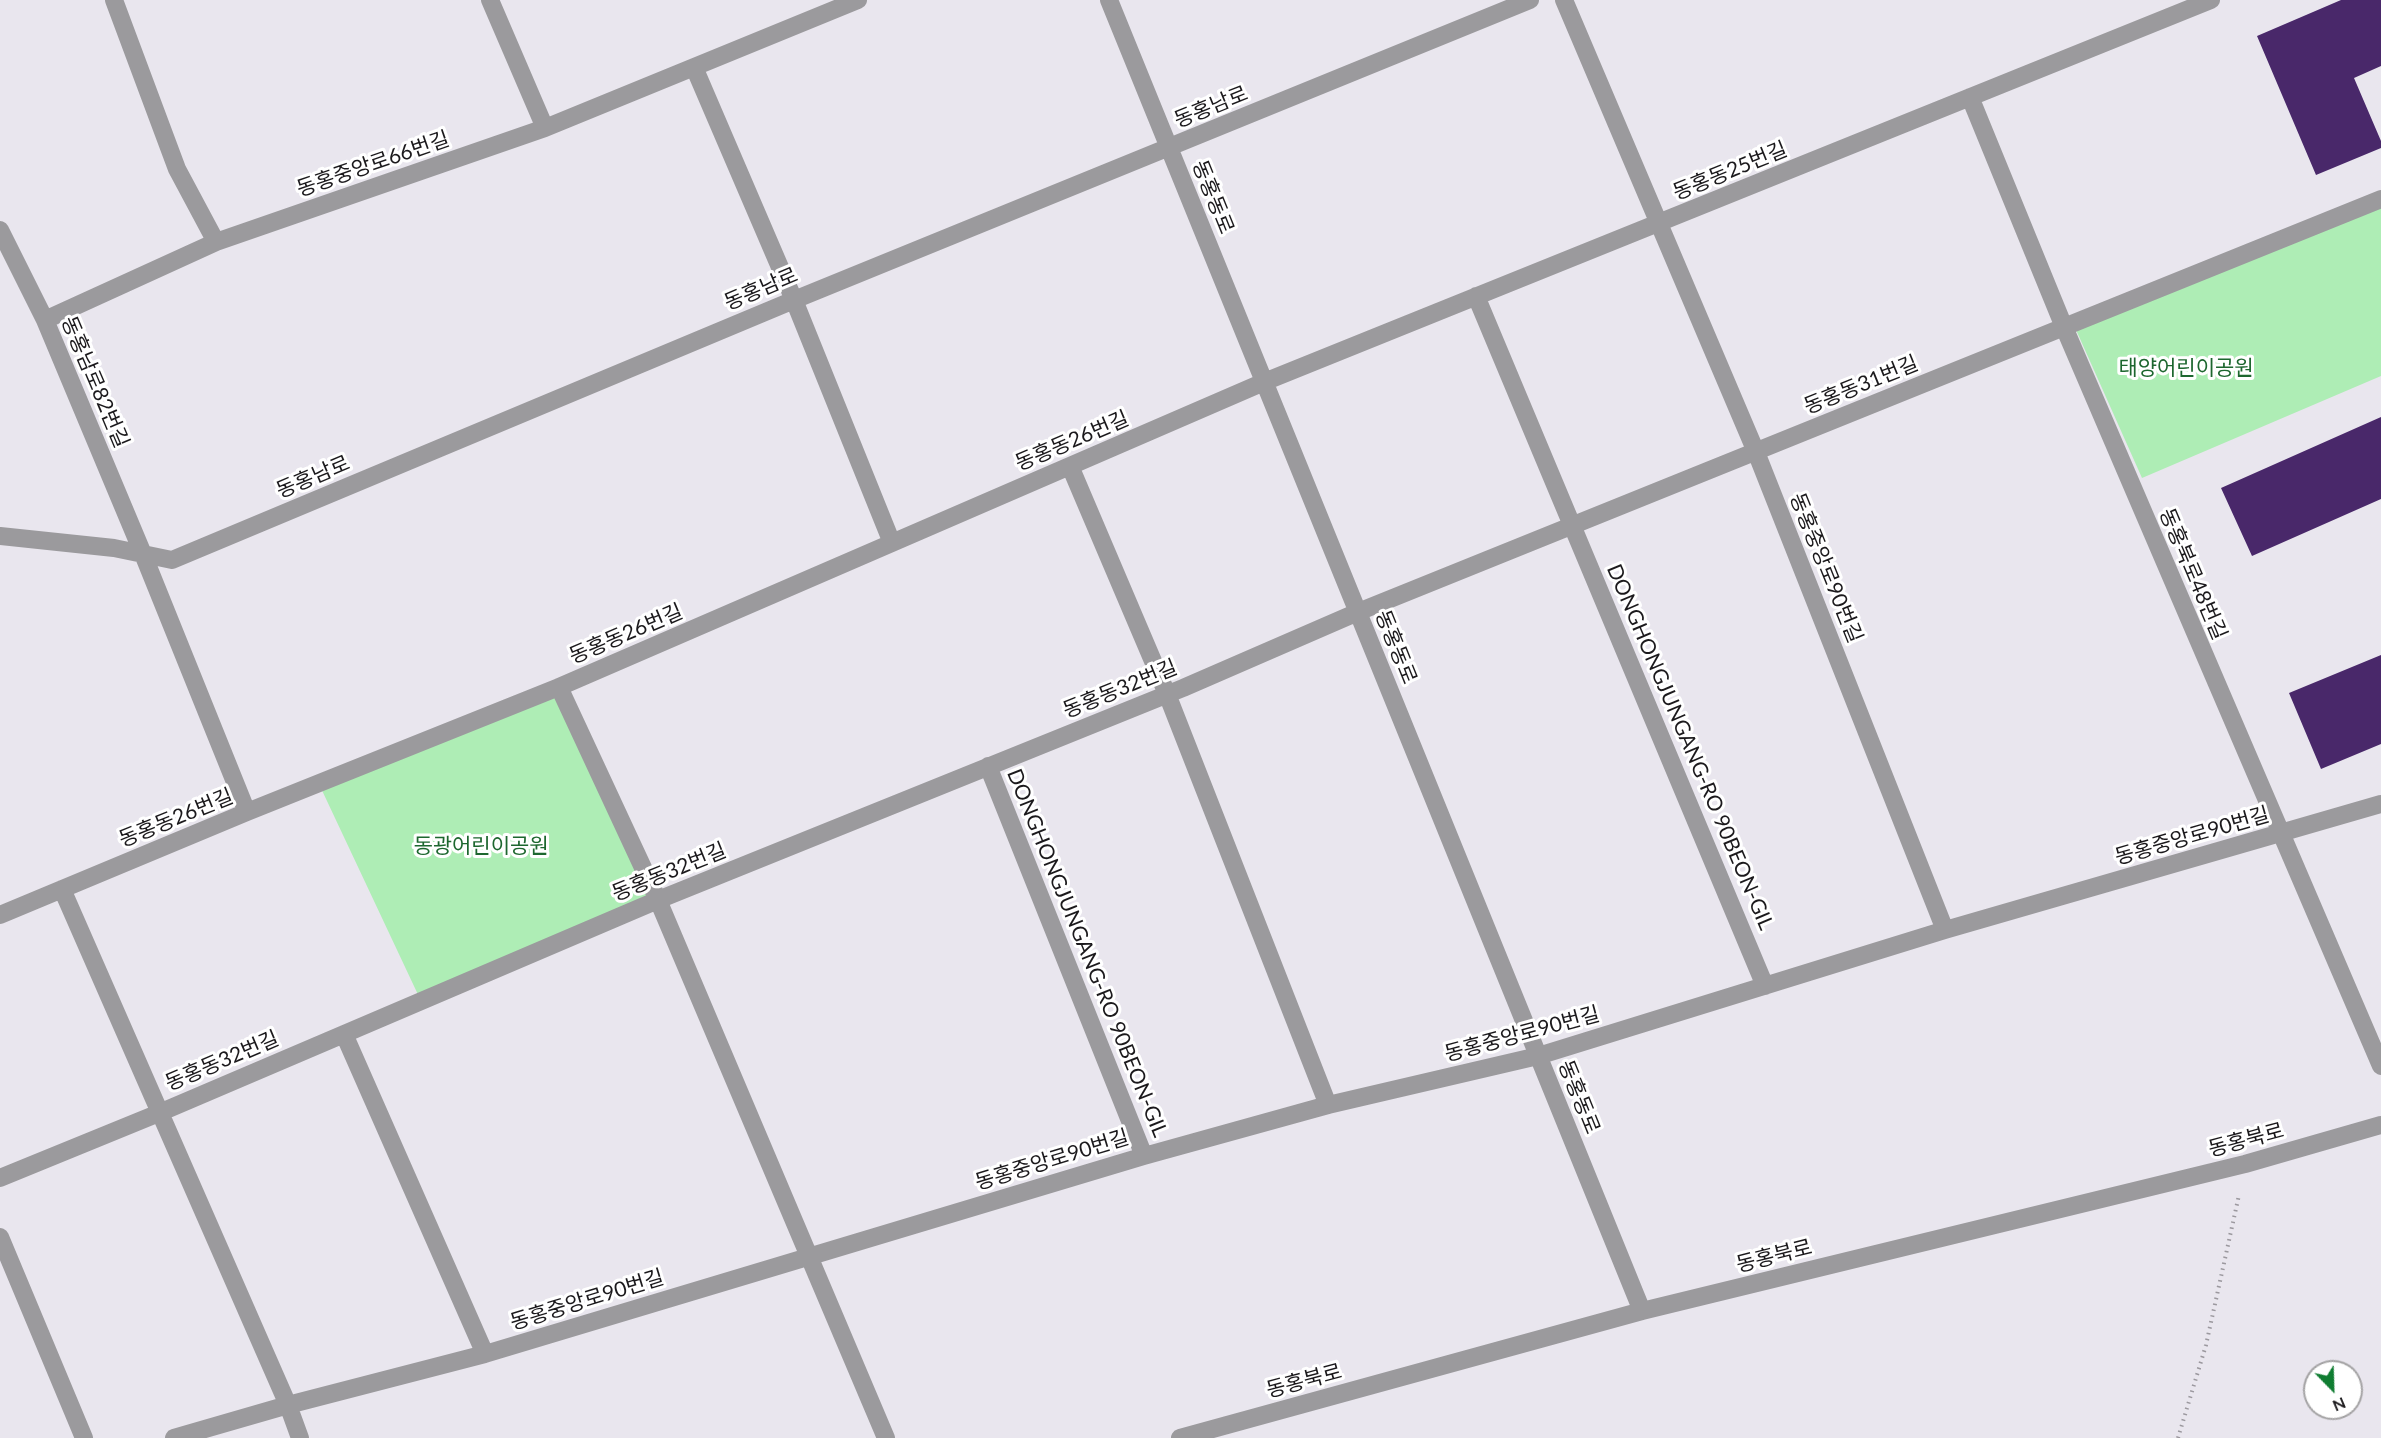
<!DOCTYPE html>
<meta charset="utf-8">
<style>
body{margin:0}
#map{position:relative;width:2381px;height:1438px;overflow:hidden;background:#e9e6ee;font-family:Lato,sans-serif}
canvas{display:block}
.north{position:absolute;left:2303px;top:1360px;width:60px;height:60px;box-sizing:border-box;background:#fff;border:2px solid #a4a3a4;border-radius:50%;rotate:157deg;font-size:16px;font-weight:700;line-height:24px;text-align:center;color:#1b191c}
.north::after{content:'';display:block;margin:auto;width:21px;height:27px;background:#107d32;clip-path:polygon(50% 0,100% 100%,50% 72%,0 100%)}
</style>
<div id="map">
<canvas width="2381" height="1438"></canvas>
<div class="north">N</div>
</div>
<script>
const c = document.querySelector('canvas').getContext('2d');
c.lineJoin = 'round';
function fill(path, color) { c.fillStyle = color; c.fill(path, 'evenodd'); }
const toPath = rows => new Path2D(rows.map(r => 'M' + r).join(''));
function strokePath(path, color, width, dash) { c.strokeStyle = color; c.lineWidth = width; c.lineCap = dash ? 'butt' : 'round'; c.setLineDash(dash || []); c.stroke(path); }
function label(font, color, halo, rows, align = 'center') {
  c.font = font + ' Lato,"Noto Sans KR",sans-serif'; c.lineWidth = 6; c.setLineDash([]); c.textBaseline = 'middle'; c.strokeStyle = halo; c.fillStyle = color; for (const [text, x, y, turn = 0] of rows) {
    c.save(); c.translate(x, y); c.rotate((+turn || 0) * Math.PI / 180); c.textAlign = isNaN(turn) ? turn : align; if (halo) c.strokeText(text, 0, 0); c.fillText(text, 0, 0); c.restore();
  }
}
fill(toPath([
 [2381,199,2381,376,2142,478,2073,323],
 [559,687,658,900,421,1001,319,784]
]), '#aeedb5');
fill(toPath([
 [2341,0,2381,0,2381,66,2354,78,2381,141,2381,148,2316,175,2257,36],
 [2381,417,2381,499,2252,556,2221,488],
 [2381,655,2381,744,2321,769,2289,693]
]), '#49286a');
strokePath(toPath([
 [2178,1438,2206,1345,2239,1195]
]), '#9b989e', 4, [1.5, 4.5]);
strokePath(toPath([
 [114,0,177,169,216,242],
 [490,0,545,128],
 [1109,0,1642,1311],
 [1564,0,1756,452,1945,930],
 [694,67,794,300,892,543],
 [1970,97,2064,327,2381,1066],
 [0,230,45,320,143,554,247,812],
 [1476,296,1765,986],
 [45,320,216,242,545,128,858,0],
 [1070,466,1167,694,1328,1105],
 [0,536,114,548,172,560,794,300,1530,0],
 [559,687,658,900,886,1438],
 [988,766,1144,1156],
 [62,889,288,1405,300,1438],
 [0,915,247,812,559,687,1264,382,2211,0],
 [344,1034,485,1354],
 [0,1178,159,1113,658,900,1183,688,1358,612,2381,199],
 [0,1237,84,1438],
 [174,1438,288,1405,485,1354,1144,1156,1328,1105,1538,1056,1945,930,2381,804],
 [1180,1438,1642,1311,2245,1164,2381,1125]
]), '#9b9a9d', 18);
label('21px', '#1b191c', '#fff', [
 ["동홍남로",1211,107,-22],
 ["동홍중앙로66번길",373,164,-19],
 ["동홍동25번길",1730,171,-22],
 ["동홍동로",1213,197,68],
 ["동홍남로",761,289,-23],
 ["동홍남로82번길",95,382,67],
 ["동홍동31번길",1861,385,-22],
 ["동홍동26번길",1072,441,-23],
 ["동홍남로",313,477,-23],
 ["동홍중앙로90번길",1826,568,68],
 ["동홍북로48번길",2193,574,67],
 ["동홍동26번길",626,634,-23],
 ["동홍동로",1396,647,68],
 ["동홍동32번길",1120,689,-22],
 ["DONGHONGJUNGANG-RO 90BEON-GIL",1690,747,67],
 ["동홍동26번길",176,818,-22],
 ["동홍중앙로90번길",2192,836,-16],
 ["동홍동32번길",669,872,-22],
 ["DONGHONGJUNGANG-RO 90BEON-GIL",1087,953,68],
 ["동홍중앙로90번길",1522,1034,-15],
 ["동홍동32번길",222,1061,-23],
 ["동홍동로",1579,1097,68],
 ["동홍북로",2246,1140,-15],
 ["동홍중앙로90번길",1052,1160,-17],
 ["동홍북로",1774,1256,-14],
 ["동홍중앙로90번길",587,1300,-17],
 ["동홍북로",1304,1381,-15]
]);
label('21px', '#1d672f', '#fff', [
 ["태양어린이공원",2186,368],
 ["동광어린이공원",481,846]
]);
</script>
